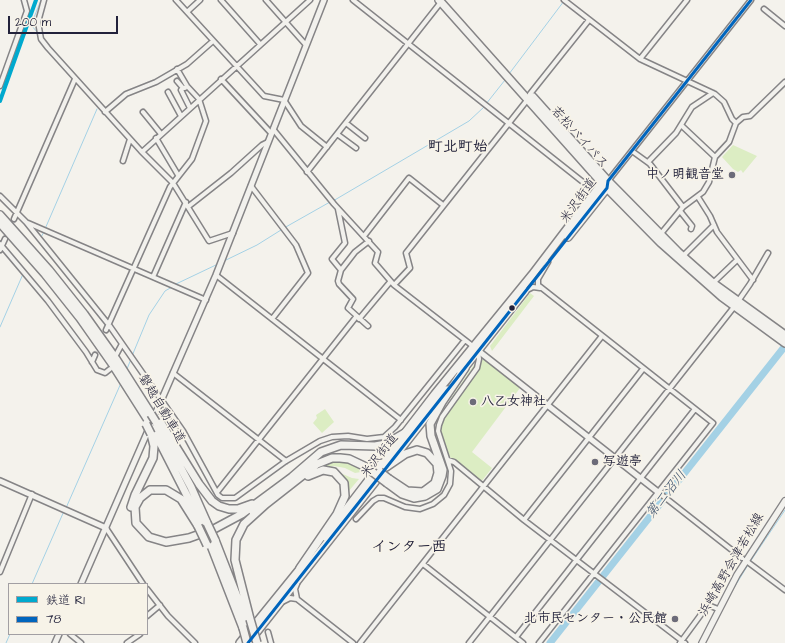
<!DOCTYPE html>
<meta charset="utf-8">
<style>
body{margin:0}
#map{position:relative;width:785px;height:643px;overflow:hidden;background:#f4f2ec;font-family:"Architects Daughter","Klee One",sans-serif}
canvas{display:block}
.legend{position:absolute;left:8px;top:583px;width:140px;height:52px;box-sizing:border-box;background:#f7f3e8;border:1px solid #a29fa3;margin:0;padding:5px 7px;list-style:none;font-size:12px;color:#22223b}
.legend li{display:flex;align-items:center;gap:8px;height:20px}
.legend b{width:20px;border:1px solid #a29fa3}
.scale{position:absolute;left:8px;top:16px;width:110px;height:18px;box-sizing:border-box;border:2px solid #22223b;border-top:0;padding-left:5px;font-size:12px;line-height:14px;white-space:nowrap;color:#22223b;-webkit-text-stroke:3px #f7f3e8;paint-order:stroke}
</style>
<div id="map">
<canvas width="785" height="643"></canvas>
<ul class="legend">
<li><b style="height:5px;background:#00a9ce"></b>鉄道 R1</li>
<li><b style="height:5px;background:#0065bd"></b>78</li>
</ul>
<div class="scale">200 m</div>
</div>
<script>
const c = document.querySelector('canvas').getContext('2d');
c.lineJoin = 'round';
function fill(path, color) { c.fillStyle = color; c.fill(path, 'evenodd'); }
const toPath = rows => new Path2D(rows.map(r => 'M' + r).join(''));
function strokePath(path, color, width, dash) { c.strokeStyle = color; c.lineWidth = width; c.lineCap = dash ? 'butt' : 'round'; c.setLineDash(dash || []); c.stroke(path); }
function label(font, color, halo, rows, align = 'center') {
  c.font = font + ' "Architects Daughter","Klee One",sans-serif'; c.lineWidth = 3.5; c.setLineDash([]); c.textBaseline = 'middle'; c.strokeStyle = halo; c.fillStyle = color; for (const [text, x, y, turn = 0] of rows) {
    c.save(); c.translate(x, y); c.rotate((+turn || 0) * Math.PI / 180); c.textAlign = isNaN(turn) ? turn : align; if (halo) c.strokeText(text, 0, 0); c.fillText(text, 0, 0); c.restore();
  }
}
fill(toPath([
 [733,145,757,156,743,173,741,170,738,172,733,169,722,157],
 [530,293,534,296,492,351,490,346],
 [478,359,485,360,520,388,472,452,492,468,481,482,450,457,438,437,437,428,442,414,451,398],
 [325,409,334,422,322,433,313,423,317,418,316,415],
 [335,459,347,461,359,467,361,472,355,473,345,468,334,466,311,470],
 [338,472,352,478,359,479,348,492,346,482]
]), '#dcedc3');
strokePath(toPath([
 [38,33,31,25,41,0],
 [47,43,100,102],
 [509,74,564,1],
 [486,104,505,80],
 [333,201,469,121,484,107],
 [284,228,330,202],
 [45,229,97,109],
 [41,237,44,232],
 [224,261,257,245,281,230],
 [176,284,218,264],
 [0,327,23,274],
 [132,356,149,315,165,291,172,287],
 [127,369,131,359],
 [66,508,121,383],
 [750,562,785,510],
 [32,584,64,511],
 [732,591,748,565],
 [6,643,10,634]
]), '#a4d1e5', 1);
strokePath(toPath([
 [550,643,785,346]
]), '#a4d1e5', 7);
strokePath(toPath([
 [5,239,14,219],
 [95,355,106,330]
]), '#cac8c9', 4, [4, 2]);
const minor = toPath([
 [44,0,38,22,41,39,48,48,141,151,173,183,209,241,233,233],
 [176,0,264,96,284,100,301,126,327,147],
 [221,0,260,44],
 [266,0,306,45],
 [353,0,588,186],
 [564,0,640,59,715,94,724,102,732,119,736,123,729,142,715,157,709,182,703,192,683,207,659,236],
 [764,9,785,26],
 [187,12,200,0],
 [640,59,687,0],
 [221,79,271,133],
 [177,81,183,88,185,88],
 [0,86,27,11,24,0],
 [183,88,181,90,190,108],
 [168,92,181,116],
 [105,112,126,94,156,82,187,64,213,41],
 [143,112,161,134],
 [346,123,365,138],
 [736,123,743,117,750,116,785,82],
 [681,125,715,157],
 [273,129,334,204,378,252,375,263,394,285],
 [337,134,356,148],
 [156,138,178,175],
 [632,151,650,164,683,207],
 [142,152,310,0],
 [123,161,130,139],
 [648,162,676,133,692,107,713,93],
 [307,172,441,2],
 [608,181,751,0],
 [251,186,296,245,308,273,272,319],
 [0,196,26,222,109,325,183,431,218,495,222,498,235,498,286,461,320,441,332,437,348,436,367,439,384,437,395,427,465,340],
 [698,197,710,216,717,232,753,280],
 [189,206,231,173,262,145,268,142],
 [338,209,345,243,332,259,341,270,338,281,339,284,353,299,348,308,368,326],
 [680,211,692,226,691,229],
 [14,219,75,79],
 [28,223,206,300],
 [364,236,409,178,443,205],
 [0,244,48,301,86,352,97,370,105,373,110,369],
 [0,250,5,239],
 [683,256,714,225],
 [341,270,355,252,369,241],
 [216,275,401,420],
 [153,277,186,202],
 [713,283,737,260],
 [525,291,533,287,540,288],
 [359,319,390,282],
 [106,330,170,187,192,159,206,121,199,99,187,86,177,69],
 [474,347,394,285,410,268,406,253,528,99,530,94,589,20],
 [116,355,122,344],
 [92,362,95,355],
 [173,373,286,461],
 [448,460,454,462,524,520,685,643],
 [218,491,356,317],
 [658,492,742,558],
 [356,519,373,501,378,498,384,498,405,507,420,509,433,504,444,495,450,484,451,471,438,431,439,425,442,417,477,368,479,359,478,351],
 [524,520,643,369],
 [106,528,143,584],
 [745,560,785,590],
 [423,564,523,643],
 [0,572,32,494],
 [297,584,295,589,297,599],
 [147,589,168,616,195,643],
 [284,601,290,598,297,599,353,643],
 [147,616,160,605],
 [268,632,271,643],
 [70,634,81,643],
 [516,637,695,409],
 [127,643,140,634],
 [360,643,602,336],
 [469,643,734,307,750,284,768,253],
 [539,643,713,423,538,285,538,279,548,262],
 [680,643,708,605,718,609]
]);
const tertiary = toPath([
 [476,349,658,492],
 [0,481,106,528],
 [81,584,216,275,324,0],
 [55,643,59,634]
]);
const secondary = toPath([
 [702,643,737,575,785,501]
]);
const trunk = toPath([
 [439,0,602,183,661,243,722,297,785,343],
 [533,97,608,181,678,252,713,283,785,335],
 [568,237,607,188,608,181],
 [461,372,525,291],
 [388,465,447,390],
 [325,537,435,394,532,275,602,183,608,181],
 [240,643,304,564],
 [248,643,382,473]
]);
const motorway = toPath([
 [0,215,49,270,84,314,116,359,151,414],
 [0,223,45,274,80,318,113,365,148,420],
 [158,418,199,484,212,501,219,506,229,509,238,509,252,504],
 [156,422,191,487,207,523],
 [153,429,202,525],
 [386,467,405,454,417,450,427,453,437,464,438,473,435,483,423,492,407,491,389,479],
 [387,483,402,494,414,498,425,496,437,489,442,476,443,470,431,436,430,424,442,402,465,368],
 [131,507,135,495,153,458,154,446,151,434],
 [253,512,266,504],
 [198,526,181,499,166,490,150,490,140,498,135,507,136,523,149,537,166,542,189,538,214,529,242,514,292,477,321,452,341,445,375,446,386,444,408,431],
 [215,540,247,622],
 [210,543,243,628],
 [300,568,337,514,345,496,344,483,334,472,323,470,308,476],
 [250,619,235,560,236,540,244,524,266,504,317,464,332,458,340,458,349,459,366,467]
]);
strokePath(minor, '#858486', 7);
strokePath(tertiary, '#858486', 8);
strokePath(secondary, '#858486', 8);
strokePath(trunk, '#858486', 10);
strokePath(motorway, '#858486', 10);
strokePath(minor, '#f2f1ed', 4);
strokePath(tertiary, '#f2f1ed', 5);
strokePath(secondary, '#f2f1ed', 5.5);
strokePath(trunk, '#f2f1ed', 7);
strokePath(motorway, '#f2f1ed', 7);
const motorwayBridge = toPath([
 [151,414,156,422],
 [146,424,151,434],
 [366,467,387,483],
 [380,472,389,479],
 [207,523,215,540],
 [198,526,207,545],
 [250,619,257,643],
 [243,628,247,643]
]);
strokePath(motorwayBridge, '#858486', 10, []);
strokePath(motorwayBridge, '#f2f1ed', 7);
strokePath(toPath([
 [248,643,607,188,608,181,751,0]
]), '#0065bd', 3);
strokePath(toPath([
 [0,101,36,0]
]), '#00a9ce', 4);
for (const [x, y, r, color] of [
 [732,175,4,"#6c6b79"],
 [512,308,3.5,"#22223b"],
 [473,402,4,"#6c6b79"],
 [595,462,4,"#6c6b79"],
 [675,619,4,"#6c6b79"]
]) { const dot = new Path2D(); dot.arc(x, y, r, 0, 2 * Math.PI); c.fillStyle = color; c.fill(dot); strokePath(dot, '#f7f3e8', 1.5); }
label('13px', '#22223b', '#f7f3e8', [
 ["若松バイパス",579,138,48],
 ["米沢街道",579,201,-54],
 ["磐越自動車道",161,409,59],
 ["米沢街道",380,456,-52],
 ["浜崎高野会津若松線",732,565,-60]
]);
label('bold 13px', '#22223b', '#f7f3e8', [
 ["中ノ明観音堂",724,175],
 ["八乙女神社",481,402,"left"],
 ["写遊亭",603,462,"left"],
 ["北市民センター・公民館",667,619]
], 'right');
label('italic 14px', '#3e526d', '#f7f3e8', [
 ["第二沼川",667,495,-52]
]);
label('bold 15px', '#22223b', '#f7f3e8', [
 ["町北町始",458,148],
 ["インター西",409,548]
]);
</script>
